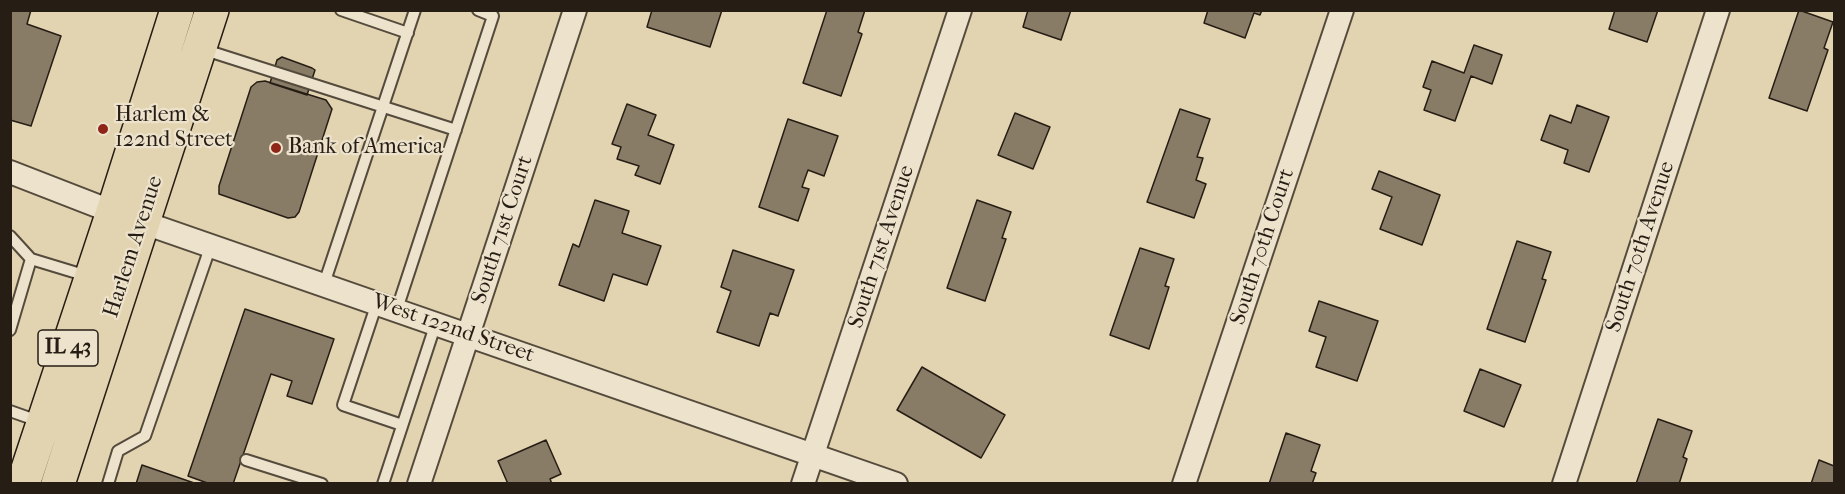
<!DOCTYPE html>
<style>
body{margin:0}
#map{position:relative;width:1845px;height:494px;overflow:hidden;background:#e3d4b1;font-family:"IM FELL French Canon",serif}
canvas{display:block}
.frame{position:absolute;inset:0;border:12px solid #261d15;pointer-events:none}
</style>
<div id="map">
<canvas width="1845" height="494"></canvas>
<div class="frame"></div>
</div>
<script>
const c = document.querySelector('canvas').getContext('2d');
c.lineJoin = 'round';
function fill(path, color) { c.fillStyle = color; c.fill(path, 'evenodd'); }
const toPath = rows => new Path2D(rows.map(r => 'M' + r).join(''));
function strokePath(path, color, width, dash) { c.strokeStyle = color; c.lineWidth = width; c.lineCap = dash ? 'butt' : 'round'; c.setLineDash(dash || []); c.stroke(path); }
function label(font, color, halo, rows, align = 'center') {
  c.font = font + ' "IM FELL French Canon",serif'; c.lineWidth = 4.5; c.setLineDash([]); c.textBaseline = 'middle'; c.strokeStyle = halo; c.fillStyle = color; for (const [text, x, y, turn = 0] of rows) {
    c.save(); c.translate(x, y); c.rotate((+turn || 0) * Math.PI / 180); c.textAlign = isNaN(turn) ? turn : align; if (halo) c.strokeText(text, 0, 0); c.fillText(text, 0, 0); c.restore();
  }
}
const building = toPath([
 [10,10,31,10,27,24,61,36,31,126,10,120,10,10],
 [652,10,722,10,710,47,647,27,652,10],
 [827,10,865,10,858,32,862,34,841,96,803,83,827,10],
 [1028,10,1071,10,1061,40,1023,27,1028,10],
 [1208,10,1262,10,1260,15,1254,13,1245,38,1204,23,1208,10],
 [1615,10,1658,10,1647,42,1609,29,1615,10],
 [1799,10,1833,22,1824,48,1828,50,1807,111,1769,98,1799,10],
 [1474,45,1502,55,1492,84,1471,76,1455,121,1424,110,1431,90,1423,87,1432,61,1464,73,1474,45],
 [282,57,312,68,315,70,307,95,270,83,277,60,282,57],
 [265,81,326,100,332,109,299,212,295,217,288,218,219,194,219,186,251,87,257,82,265,81],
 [627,104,656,115,648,135,674,145,660,184,635,175,639,166,617,159,621,147,612,144,627,104],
 [1577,105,1609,117,1589,172,1564,163,1568,150,1541,140,1550,115,1571,123,1577,105],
 [1180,109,1210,119,1197,157,1203,158,1196,180,1206,184,1194,218,1147,202,1180,109],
 [1015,113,1050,127,1033,169,998,155,1015,113],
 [788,119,838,136,824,176,808,170,802,187,809,189,798,221,759,207,788,119],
 [1379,171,1440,195,1422,245,1380,229,1392,197,1372,189,1379,171],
 [595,200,629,211,622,233,661,246,647,285,613,274,604,301,559,285,573,244,579,247,595,200],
 [977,200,1011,212,1002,238,1006,239,985,301,947,288,977,200],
 [1517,241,1551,252,1542,279,1546,280,1525,342,1487,329,1517,241],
 [1140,248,1174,259,1165,286,1169,287,1149,349,1110,335,1140,248],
 [733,250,794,270,778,316,770,313,759,346,717,332,731,291,721,287,733,250],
 [1319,301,1378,321,1357,381,1316,367,1326,337,1309,331,1319,301],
 [245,309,334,339,312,404,287,396,292,381,271,374,233,484,210,484,188,476,245,309],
 [922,367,1005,415,981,458,897,410,922,367],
 [1480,369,1521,385,1504,427,1464,411,1480,369],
 [1658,419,1692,431,1683,457,1687,459,1679,484,1636,484,1658,419],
 [1286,433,1320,445,1311,471,1316,473,1312,484,1269,484,1286,433],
 [546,440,561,474,550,479,552,484,508,484,498,461,546,440],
 [1819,460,1834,466,1834,484,1811,484,1819,460],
 [142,465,197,484,136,484,142,465]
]);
fill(building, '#887c66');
strokePath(building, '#261d15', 1.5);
const lane = toPath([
 [341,10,408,33],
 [202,49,456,130],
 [10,236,31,259,87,276],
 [324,284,415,10],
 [377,303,343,405,402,425],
 [397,309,493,16,478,10],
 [10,330,31,259],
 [10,411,41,422],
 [246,460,322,484],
 [108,484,118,451,145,436,211,245],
 [383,484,436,323]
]);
const street = toPath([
 [10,172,113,212,896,484],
 [419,484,575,10],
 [803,484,960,10],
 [1184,484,1342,10],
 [1564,484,1718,10]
]);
const primary = toPath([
 [23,484,113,212,177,10],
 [58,484,212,10]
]);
strokePath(lane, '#554b3c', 14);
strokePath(street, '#554b3c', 26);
strokePath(primary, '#261d15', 36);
strokePath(lane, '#ede3cc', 10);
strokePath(street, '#ede3cc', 22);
strokePath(primary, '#e3d4b1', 33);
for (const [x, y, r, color] of [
 [103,129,6,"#8f2418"],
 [276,148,6,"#8f2418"]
]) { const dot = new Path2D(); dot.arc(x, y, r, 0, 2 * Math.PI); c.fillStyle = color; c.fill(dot); strokePath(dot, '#ede3cc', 2); }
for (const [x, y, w] of [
 [68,348,60]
]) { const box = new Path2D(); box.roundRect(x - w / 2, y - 18, w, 36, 4.5); c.fillStyle = '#ede3cc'; c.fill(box); strokePath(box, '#261d15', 1.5); }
label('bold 21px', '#261d15', null, [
 ["IL 43",68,348]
]);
label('22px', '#261d15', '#ede3cc', [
 ["Harlem &",115,116],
 ["122nd Street",115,141],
 ["Bank of America",288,148]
], 'left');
label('22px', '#261d15', '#ede3cc', [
 ["South 71st Court",503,230,-72],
 ["Harlem Avenue",134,247,-72],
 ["South 71st Avenue",882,247,-72],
 ["South 70th Court",1263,247,-72],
 ["South 70th Avenue",1641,247,-72],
 ["West 122nd Street",453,329,19]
]);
</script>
